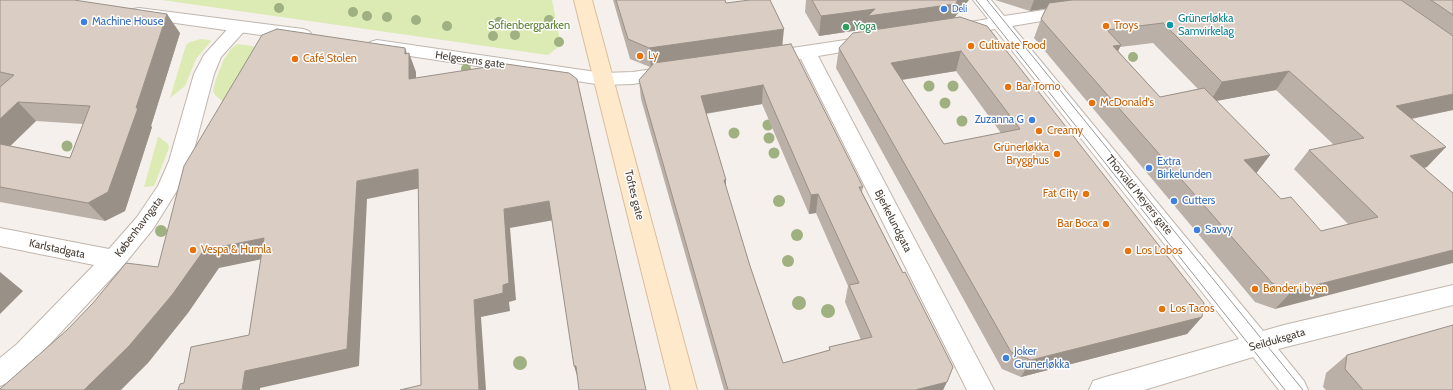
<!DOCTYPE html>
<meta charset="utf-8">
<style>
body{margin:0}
canvas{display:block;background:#f5f0eb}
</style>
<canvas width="1453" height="390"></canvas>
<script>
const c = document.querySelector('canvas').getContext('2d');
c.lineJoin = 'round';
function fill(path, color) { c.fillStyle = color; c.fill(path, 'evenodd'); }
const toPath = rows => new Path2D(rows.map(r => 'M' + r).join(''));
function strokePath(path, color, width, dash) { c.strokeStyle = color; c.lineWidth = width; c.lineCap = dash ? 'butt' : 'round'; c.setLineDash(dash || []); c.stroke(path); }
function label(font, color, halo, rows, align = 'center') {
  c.font = font + ' Cabin,sans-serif'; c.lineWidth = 3; c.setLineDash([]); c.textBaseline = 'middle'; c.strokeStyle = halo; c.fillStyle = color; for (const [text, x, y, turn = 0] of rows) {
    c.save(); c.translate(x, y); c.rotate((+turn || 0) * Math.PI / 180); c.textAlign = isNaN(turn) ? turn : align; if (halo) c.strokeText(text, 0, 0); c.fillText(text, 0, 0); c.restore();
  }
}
fill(toPath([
 [162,0,552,0,561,45,548,55],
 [201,39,210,40,211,41,196,59,185,86,170,98,186,45,190,42],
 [237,44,253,46,255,47,255,50,223,102,222,102,221,100,215,95,213,91,216,79,224,59,232,48],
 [158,137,159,137,168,144,169,148,154,186,144,187]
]), '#dceab3');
const minor = toPath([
 [973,0,991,0,1004,16,1071,6,1077,7,1080,11,1077,15,1012,26,1263,331,1284,325,1453,285,1453,305,1278,349,1304,381,1308,390,1279,390,1253,357,1144,390,1089,390,1093,381,1102,378,1239,339,995,29,953,36,947,34,944,30,947,26,988,19,973,0],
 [239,21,245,23,248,27,221,57,214,74,191,161,178,189,153,229,122,267,35,360,9,382,0,386,0,358,17,344,94,265,0,246,0,228,109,249,137,217,158,186,169,161,194,74,204,55,233,23,239,21],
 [872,36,878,38,881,42,878,46,818,56,994,390,967,390,801,59,765,64,758,62,756,58,758,54,765,52,872,36],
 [672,66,679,68,682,72,679,76,633,84,603,85,596,83,593,79,596,75,603,73,633,72,672,66]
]);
const tertiary = toPath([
 [139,8,303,29,309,31,312,35,309,39,303,41,133,17,130,13,133,9,139,8],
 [377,40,603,73,610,75,613,79,610,83,603,85,370,50,368,46,370,42,377,40]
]);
const secondary = toPath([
 [574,0,592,0,697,390,671,390,574,0]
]);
strokePath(minor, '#c1b6ad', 2);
strokePath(tertiary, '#c1b6ad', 2);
strokePath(secondary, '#d9bd9c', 2);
fill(minor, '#fff');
fill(tertiary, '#fff');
fill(secondary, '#ffe9cb');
strokePath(toPath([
 [976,0,1285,390],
 [987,0,1303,390]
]), '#999', 1);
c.fillStyle = '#9fb180';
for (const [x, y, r] of [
 [279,8,5],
 [353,12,5],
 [367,16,5],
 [387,17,5],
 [416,20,5],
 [549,20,5],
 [499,22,5],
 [447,26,5],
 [515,35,5],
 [493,36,5],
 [559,42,5],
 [1133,57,5],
 [466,69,5],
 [929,86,5.5],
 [953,86,5.5],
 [945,103,5.5],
 [962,121,5.5],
 [768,125,5.5],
 [734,133,5.5],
 [769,138,5.5],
 [67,146,5.5],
 [774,153,5.5],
 [779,201,6],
 [161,231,6],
 [797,235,6],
 [788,261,6],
 [799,303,7],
 [828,311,7],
 [520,363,7]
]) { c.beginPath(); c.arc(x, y, r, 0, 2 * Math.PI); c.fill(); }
fill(toPath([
 [0,0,180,33,151,126,152,127,125,211,105,221,0,202],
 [36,121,83,124,70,158,10,146],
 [613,0,725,0,726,3,783,45,863,187,862,192,903,273,953,367,943,390,724,390,641,99,639,80,650,67,630,59],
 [762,104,809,214,816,213,848,286,845,302,861,340,829,347,829,350,783,363,750,266,726,189,706,114],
 [806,0,812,0,954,18,1202,317,1187,334,1021,377,1002,369,836,68,839,48,866,31,866,29,819,36,805,12],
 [956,71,1001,133,944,144,902,80],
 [995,0,1453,0,1453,110,1412,119,1427,167,1424,168,1453,193,1275,309,1255,302,1034,38,1041,19,1046,8,1030,11],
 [1153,43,1198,89,1160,97,1118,51,1120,47],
 [1276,90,1334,145,1309,150,1294,169,1348,224,1321,231,1281,199,1256,173,1270,155,1216,101],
 [1347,355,1453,390,1326,390,1323,387,1326,373]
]), '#bbb0a8');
fill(toPath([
 [958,0,969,0,950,23,865,36,866,29,819,36,821,16,875,9],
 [1034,0,1103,0,1030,11],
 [167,14,180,33,151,126,152,127,125,211,105,221,88,203,136,108],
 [784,29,782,48,651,68,649,48],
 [1121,45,1111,65,1113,46],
 [405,48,409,59,409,53,416,72,416,98,409,79,405,54],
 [961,51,956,71,887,82,891,63],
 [1289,71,1276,90,1210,102,1222,82],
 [763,85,762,104,702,114,701,96],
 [1453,94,1453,110,1379,125,1396,106],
 [18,102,36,121,0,156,0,119],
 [1446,147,1427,167,1391,175,1410,156],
 [1270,155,1255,175,1244,160],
 [418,169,426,187,367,199,359,366,260,388,260,390,242,390,245,371,357,181],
 [724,180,726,180,726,198],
 [818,194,816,213,809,214,811,195],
 [549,201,554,220,510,228,516,300,509,302,510,311,481,317,486,390,479,390,474,300,503,285,504,209],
 [264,238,277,256,219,268,188,313,148,363,121,390,84,390,204,250],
 [1453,250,1453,263,1275,309,1292,291],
 [0,272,23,291,0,314],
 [1202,317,1187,334,1021,377,1031,360],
 [574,366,576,366,579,382],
 [947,382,943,390,915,390]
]), '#999088');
const building = toPath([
 [0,0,74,0,167,14,136,108,138,108,108,192,88,203,0,187,0,144,70,158,90,106,18,102,0,119,0,87,14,75,0,72,0,0],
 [616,0,725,0,726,3,750,0,770,0,784,29,649,48,628,39,616,0],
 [812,0,958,0,955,4,868,16,875,9,821,16,812,0],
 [1072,0,1401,0,1453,36,1453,94,1396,106,1446,147,1410,156,1453,193,1453,250,1292,291,1272,283,1041,19,1049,3,1072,0],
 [1163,23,1222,82,1289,71,1364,138,1309,150,1378,217,1321,231,1291,197,1281,199,1244,160,1270,155,1204,88,1160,97,1113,46,1121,45,1107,30,1163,23],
 [1431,0,1453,0,1453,15,1431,0],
 [960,17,987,26,1204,303,1202,317,1031,360,1011,352,839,48,853,33,960,17],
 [961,51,1020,129,944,144,891,63,961,51],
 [277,29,405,48,405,54,409,53,409,79,506,64,569,73,577,79,646,390,579,390,576,366,574,366,549,201,504,209,509,283,503,285,503,293,474,300,479,390,400,390,421,385,418,169,357,181,347,349,245,371,242,390,178,390,180,384,184,383,191,347,249,335,264,238,204,250,172,295,129,346,84,390,0,390,0,389,67,330,93,303,126,263,158,267,184,166,262,35,277,29],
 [791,44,863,187,859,187,903,273,905,272,953,367,947,382,915,390,728,390,639,80,654,63,791,44],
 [763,85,811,195,818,194,859,283,849,285,872,337,829,347,830,350,783,363,750,266,724,180,726,180,701,96,763,85],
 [1453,325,1453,390,1363,390,1345,369,1347,355,1453,325]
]);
fill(building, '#dacdc3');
strokePath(building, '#999088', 1);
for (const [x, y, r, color] of [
 [944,9,4,"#3f7fe0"],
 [84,22,4,"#3f7fe0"],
 [1170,25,4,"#0f9aa8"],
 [1106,26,4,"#e8710a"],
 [846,27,4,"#2e9e5b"],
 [971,46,4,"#e8710a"],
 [640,56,4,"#e8710a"],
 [295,59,4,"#e8710a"],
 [1008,87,4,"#e8710a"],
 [1092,103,4,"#e8710a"],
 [1032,120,4,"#3f7fe0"],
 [1039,131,4,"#e8710a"],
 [1057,154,4,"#e8710a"],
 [1149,168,4,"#3f7fe0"],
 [1086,194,4,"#e8710a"],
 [1174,201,4,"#3f7fe0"],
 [1106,224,4,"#e8710a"],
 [1197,230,4,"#3f7fe0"],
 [193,250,4,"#e8710a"],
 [1128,251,4,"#e8710a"],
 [1255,289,4,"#e8710a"],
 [1162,309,4,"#e8710a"],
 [1006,358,4,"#3f7fe0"]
]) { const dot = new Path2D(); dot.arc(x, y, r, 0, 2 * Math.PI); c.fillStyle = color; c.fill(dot); strokePath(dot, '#fff', 1.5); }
label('9px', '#366cbe', '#fff', [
 ["Deli",952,9]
], 'left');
label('11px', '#0d838f', '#fff', [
 ["Grünerløkka",1178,19],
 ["Samvirkelag",1178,32]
], 'left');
label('11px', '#366cbe', '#fff', [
 ["Machine House",92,22],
 ["Zuzanna G",1024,120,"right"],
 ["Extra",1157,162],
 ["Birkelunden",1157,175],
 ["Cutters",1182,201],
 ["Savvy",1205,230],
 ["Joker",1014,352],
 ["Grunerløkka",1014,365]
], 'left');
label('11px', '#597e29', '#fff', [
 ["Sofienbergparken",529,26]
]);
label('11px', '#c56008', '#fff', [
 ["Troys",1114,26],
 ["Cultivate Food",979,46],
 ["Ly",648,56],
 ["Café Stolen",303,59],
 ["Bar Tomo",1016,87],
 ["McDonald's",1100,103],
 ["Creamy",1047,131],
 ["Grünerløkka",1049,148,"right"],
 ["Brygghus",1049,161,"right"],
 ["Fat City",1078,194,"right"],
 ["Bar Boca",1098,224,"right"],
 ["Vespa & Humla",201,250],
 ["Los Lobos",1136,251],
 ["Bønder i byen",1263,289],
 ["Los Tacos",1170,309]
], 'left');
label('11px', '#27864d', '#fff', [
 ["Yoga",854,27]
], 'left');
label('11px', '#4a4038', '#fff', [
 ["Helgesens gate",470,60,8],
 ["Toftes gate",634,195,76],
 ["Thorvald Meyers gate",1139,195,51],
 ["Bjerkelundgata",893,221,63],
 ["Københavngata",139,227,-53],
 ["Karlstadgata",57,249,12],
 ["Seilduksgata",1277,340,-16]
]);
</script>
